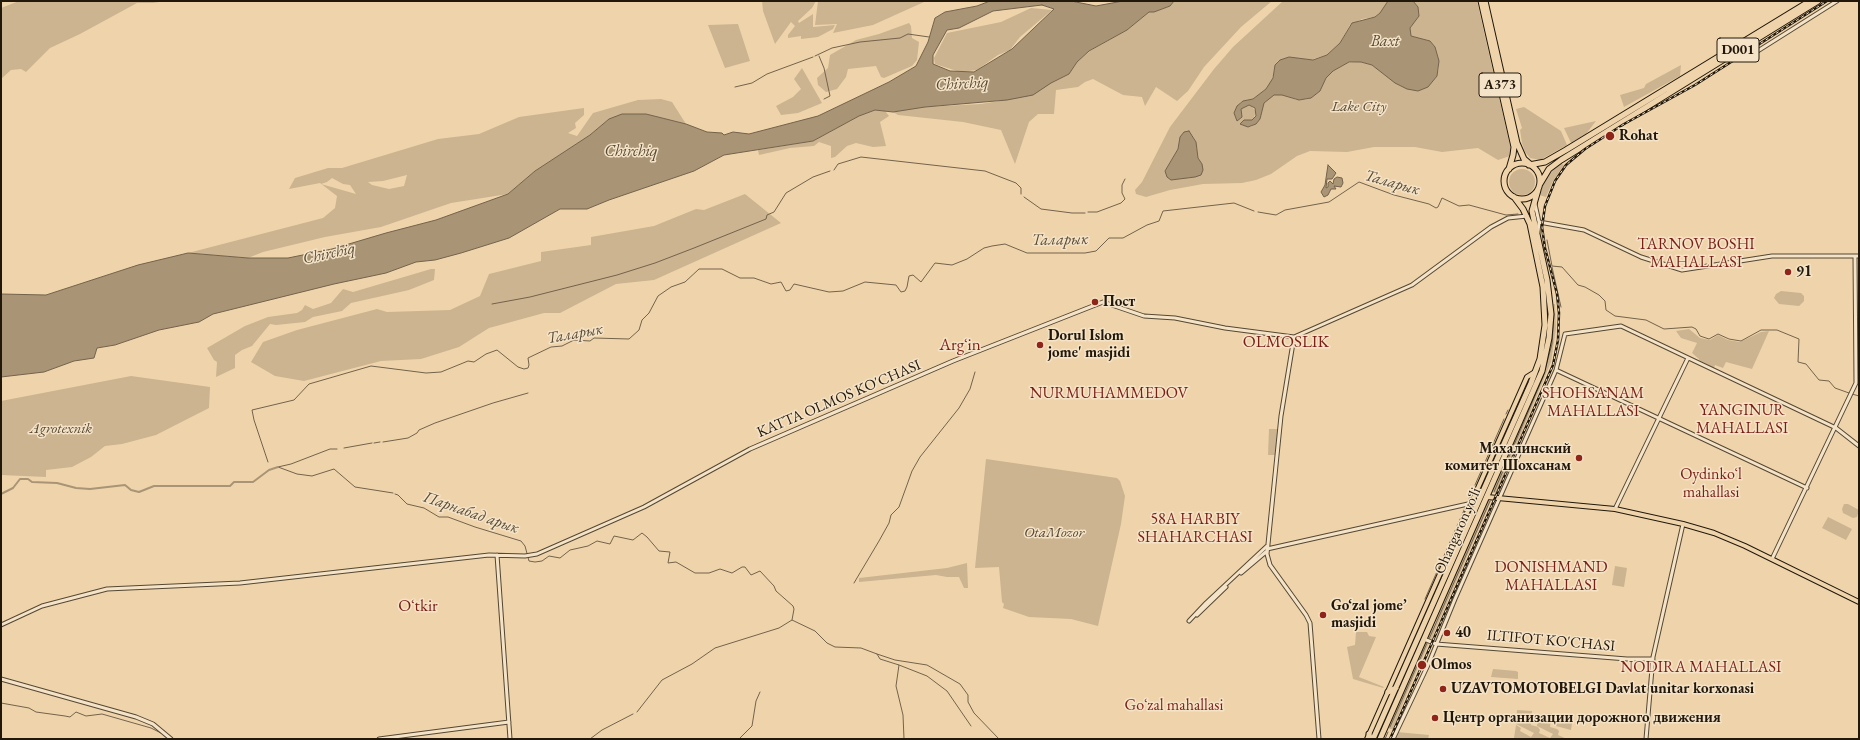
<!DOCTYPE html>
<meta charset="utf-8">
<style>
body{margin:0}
#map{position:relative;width:1860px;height:740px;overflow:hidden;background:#efd4ab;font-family:"EB Garamond",serif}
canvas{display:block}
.frame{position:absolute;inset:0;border:2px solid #21180b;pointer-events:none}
</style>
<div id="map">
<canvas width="1860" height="740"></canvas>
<div class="frame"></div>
</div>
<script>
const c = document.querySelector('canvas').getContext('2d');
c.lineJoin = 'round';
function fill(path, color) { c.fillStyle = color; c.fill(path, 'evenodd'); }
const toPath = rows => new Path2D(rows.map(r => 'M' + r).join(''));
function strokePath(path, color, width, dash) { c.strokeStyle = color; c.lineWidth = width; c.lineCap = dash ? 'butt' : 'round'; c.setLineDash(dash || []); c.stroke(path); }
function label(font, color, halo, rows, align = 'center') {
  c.font = font + ' "EB Garamond",serif'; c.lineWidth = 3; c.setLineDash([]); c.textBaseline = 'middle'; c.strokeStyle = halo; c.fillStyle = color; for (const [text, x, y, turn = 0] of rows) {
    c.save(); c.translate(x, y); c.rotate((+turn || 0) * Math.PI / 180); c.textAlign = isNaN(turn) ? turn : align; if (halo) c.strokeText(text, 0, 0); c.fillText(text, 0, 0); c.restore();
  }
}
fill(toPath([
 [19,1,167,1,153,3,137,3,80,34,50,48,26,72,21,69,11,70,1,79,1,8],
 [762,1,816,1,812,8,798,21,799,23,813,14,813,27,835,25,833,29,818,37,801,39,801,36,788,38,788,35,795,26,791,22,775,44,763,11],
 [818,1,924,1,924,2,873,25,833,33,837,24,815,25],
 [1174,1,1272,1,1241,27,1204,67,1188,91,1177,101,1156,87,1145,106,1142,97,1123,95,1093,79,1085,82,1078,87,1056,90,1054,114,1038,114,1029,122,1015,164,1001,130,963,122,898,115,893,112,925,107,981,104,999,101,1051,83,1069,74,1077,62,1090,51,1127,30,1149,12,1154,12,1170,6],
 [1283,1,1388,1,1380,13,1375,17,1362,19,1350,25,1340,43,1327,55,1310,60,1289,57,1278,61,1275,65,1272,81,1266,89,1253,99,1241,102,1236,108,1235,114,1237,121,1241,117,1240,111,1244,106,1250,105,1256,111,1254,118,1250,121,1244,120,1241,124,1250,127,1256,124,1260,119,1263,104,1271,96,1281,94,1297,100,1309,99,1320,91,1326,78,1333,71,1347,63,1361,62,1372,65,1401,86,1418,91,1437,76,1439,66,1435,47,1430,41,1411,36,1410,28,1417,19,1419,13,1418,7,1413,1,1477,1,1511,150,1510,156,1498,160,1478,148,1442,152,1415,147,1374,147,1347,152,1310,151,1297,156,1271,174,1256,180,1242,183,1203,184,1170,190,1146,197,1136,194,1135,190,1142,182,1170,127,1214,69,1233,47],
 [1192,135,1196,142,1198,158,1202,164,1195,177,1180,178,1165,171,1178,149],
 [1031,8,1052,10,1020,37,1010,50,998,55,977,70,960,72,935,64,934,58,947,33,1001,22],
 [909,23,911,26,912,38,919,42,917,60,912,66,884,78,881,77,876,66,848,69,846,77,837,89,826,92,818,85,817,78,828,68,830,55,856,40,879,34],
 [738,24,750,61,725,68,708,25],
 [1681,65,1680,76,1624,107,1620,95,1644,88,1646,84],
 [802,68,822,103,798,113,781,115,776,106,793,97,801,89,794,79],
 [661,99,672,102,686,124,646,114,609,119,590,135,535,171,508,194,451,203,381,227,325,237,263,252,248,258,188,253,323,218,335,208,337,196,320,183,289,189,295,178,328,168,342,168,438,139,479,134,519,117,584,108,584,115,575,123,576,128,568,133,577,136,593,113,638,100],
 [407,175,404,186,389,189,372,185,368,182,383,181],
 [332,178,343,184,350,185,356,194,321,184,327,182],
 [1524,107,1561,131,1567,145,1540,160,1530,158,1525,152,1522,143,1520,130,1522,128,1516,109],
 [875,110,885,111,889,116,880,122,886,146,873,147,856,143,847,146,835,157,831,158,831,146,819,142,814,146,790,148,759,155,758,150,813,141,859,116],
 [1596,121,1586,134,1571,143,1564,128],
 [1560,163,1564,165,1553,181,1546,197,1539,195,1546,178],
 '1509 182a13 13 0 1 1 26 0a13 13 0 1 1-26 0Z',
 [745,194,781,223,654,280,616,284,560,313,544,313,489,328,459,347,421,359,381,361,304,381,275,376,251,362,263,342,297,330,377,309,387,312,450,310,480,296,489,274,541,261,541,252,591,245,591,237,654,226,696,209,704,210],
 [431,269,435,269,434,280,409,290,351,303,342,311,313,317,305,322,276,325,270,324,252,346,242,350,235,355,235,368,216,377,217,362,214,360,207,348,245,326,268,317,297,313,302,310,305,305,313,309,331,303,343,289,353,292],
 [1781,291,1801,293,1804,296,1804,301,1799,306,1779,304,1774,298,1776,294],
 [1552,304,1555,304,1556,329,1551,362,1496,494,1493,491,1542,376],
 [1689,329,1700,338,1710,340,1718,335,1728,340,1740,342,1761,332,1769,331,1752,369,1726,362,1723,368,1715,365,1714,368,1699,360,1699,359,1692,353,1697,343,1681,338,1676,331],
 [131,376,210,387,209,408,156,435,122,444,105,446,91,457,72,467,46,470,46,477,1,475,1,401],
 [1531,377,1498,450,1480,494,1478,492,1529,378],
 [1269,429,1278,429,1275,455,1268,455],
 [986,459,1117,478,1120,481,1125,496,1121,524,1098,626,1071,619,1029,617,1003,608,1004,604,1002,602,999,567,975,568],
 [1488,501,1491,501,1431,640,1428,639,1428,637,1435,625,1443,600],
 [1844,504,1848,504,1859,510,1857,517,1853,518,1843,513,1842,509],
 [1828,517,1852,529,1846,540,1822,528],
 [967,563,968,588,964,588,959,577,947,577,936,575,859,582,859,578,947,568],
 [1615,566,1627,568,1624,587,1612,585],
 [1356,632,1367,632,1369,636,1376,637,1359,677,1384,687,1383,688,1353,679,1347,647,1355,645],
 [1426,642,1429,643,1407,693,1393,729,1390,729,1388,727],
 [1493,669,1516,671,1518,672,1518,679,1491,677],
 [1517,710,1532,711,1531,725,1538,727,1540,730,1539,733,1550,738,1553,734,1537,726,1538,715,1552,713,1550,727,1557,729,1559,731,1558,735,1567,739,1514,738,1516,725,1521,728,1520,731,1531,737,1534,733,1516,724],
 [1557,716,1573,717,1571,730,1556,726],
 [1397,732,1429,735,1428,739,1394,739]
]), '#ccb490');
const water = toPath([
 [990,1,1071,1,1096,6,1123,1,1174,1,1170,6,1154,12,1149,12,1127,30,1089,51,1077,62,1069,74,1051,83,1033,95,1007,100,925,107,893,112,875,110,859,116,813,141,724,155,694,171,609,200,587,209,560,209,509,238,461,253,435,260,416,262,386,273,334,284,213,314,199,322,159,330,115,345,97,348,94,358,74,361,44,372,1,377,1,294,46,295,138,265,188,253,248,258,288,258,332,249,386,233,436,220,508,194,535,171,590,135,609,119,622,114,646,114,686,124,707,132,722,133,724,135,733,132,749,134,818,116,889,82,916,66,928,42,935,18,945,12,977,6,990,1],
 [1042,5,1054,9,1012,49,974,72,950,71,933,64,933,55,947,30,959,28,993,11,1042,5],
 [1388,1,1413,1,1418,7,1419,16,1410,28,1411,36,1430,41,1435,47,1439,61,1437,76,1428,87,1418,91,1407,89,1395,83,1372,65,1361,62,1349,62,1333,71,1326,78,1320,91,1311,98,1299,100,1282,95,1274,95,1264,103,1260,119,1256,124,1248,127,1240,124,1244,120,1252,120,1256,116,1255,108,1249,105,1241,109,1242,117,1237,121,1234,113,1237,106,1243,101,1253,99,1266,89,1273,78,1275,65,1280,60,1289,57,1313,60,1327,55,1340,43,1352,23,1375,17,1380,13,1388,1],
 [1189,131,1196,142,1198,158,1202,164,1203,170,1201,175,1195,177,1171,180,1167,177,1165,171,1178,149,1180,137,1184,132,1189,131],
 [1328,165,1336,173,1332,179,1327,179,1326,188,1328,187,1328,183,1330,181,1333,184,1334,179,1337,177,1342,178,1343,183,1341,187,1334,186,1336,189,1331,189,1328,195,1324,197,1321,192,1325,185,1328,165]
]);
fill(water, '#a99475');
strokePath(water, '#73624b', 1);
strokePath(toPath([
 [815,56,832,48,860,42,900,38,908,34,929,37],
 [819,56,824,68,830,96,824,99],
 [735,87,752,83,767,74,813,57],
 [834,170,838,164,861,157,985,171,1016,183,1021,188,1021,194],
 [1024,197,1041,209,1072,213,1085,213],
 [1088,212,1097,212,1121,203,1125,199,1122,193,1122,185,1125,179],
 [1258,212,1276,215,1285,210,1329,202,1359,182,1394,195,1429,204,1436,208,1438,207,1442,198,1459,206,1469,205,1506,215,1518,214],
 [1547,240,1552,266,1562,267,1578,285,1585,287,1599,295,1605,301,1606,310,1615,316,1646,320,1664,329,1692,327,1696,329,1700,336,1709,339,1718,334,1729,339,1741,341,1761,330,1777,330,1799,339,1798,362,1806,364,1819,380,1829,381,1835,388,1849,393],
 [1552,267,1561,307],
 [492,304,530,297,617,275,655,263,694,248,766,219,767,215,774,212,786,193,813,177,830,171],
 [1852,394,1859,396],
 [1506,414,1508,410],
 [383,442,408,438,417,433,419,430,435,423,493,403,528,393],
 [374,443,380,442],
 [344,448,372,443],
 [268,462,254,420,252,410,294,400,309,384,371,366,426,373,441,372,468,361,474,362,486,354,497,350,518,367,524,369,528,368,529,365,528,358,551,347,562,346,574,340,590,341,594,338,629,339,639,330,642,320,649,313,658,296,671,287,685,282,699,269,722,269,740,278,754,278,771,284,781,282,786,291,790,290,794,284,829,292,843,291,865,282,896,285,901,292,905,291,907,287,909,276,913,275,921,282,935,263,952,265,967,259,984,248,992,246,1005,244,1027,253,1085,253,1096,251,1109,238,1123,238,1147,225,1159,221,1163,211,1234,203,1254,211],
 [278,467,297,474,312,476,334,469,355,487,393,493],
 [278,467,291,464,330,449,337,449],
 [1475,485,1504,419],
 [1494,492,1543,377,1552,344,1554,314],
 [395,494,398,495,407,504,424,508,439,517,448,517,475,527,521,541,525,546,529,561,535,562,542,561,549,556,560,558,570,550,588,546,597,541,610,544,614,536,633,540,642,533,647,537,659,551,670,552,668,563,676,562,695,573,709,573,720,569,732,573,742,567,745,567,751,575,760,571,774,586,776,591,793,606,794,609,792,620],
 [1469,499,1473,490],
 [854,583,879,541,889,523,891,515,899,507,912,471,920,457,959,408,970,389,975,372],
 [1425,599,1465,508],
 [1429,639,1490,501],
 [877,654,895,660,927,665,960,684,968,695,968,702,974,713,999,739],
 [899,665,927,676,947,691,971,726],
 [1,703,29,708,36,712,65,716,70,717,76,712,86,716,102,714,151,728,161,733],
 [637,712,662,680,692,664,715,648,779,628,792,620,815,631,827,643,835,647,861,648,877,654,880,659,899,665,896,686,903,715,904,739],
 [1390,727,1427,643],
 [590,739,602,730,633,714],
 [739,739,752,726,756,701,760,692],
 [1385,739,1388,732]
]), '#73624b', 1);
strokePath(toPath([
 [1,494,13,488,20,479,28,479,32,482,57,483,76,488,90,489,125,485,131,490,139,492,154,486,230,486,234,482,253,482,269,470,278,467]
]), '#a99475', 2);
const minor = toPath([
 [1737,51,1745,55,1753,54,1837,1],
 [1535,204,1539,222,1538,232],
 [1539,222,1584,230,1641,257,1682,270,1772,256,1859,256],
 [1294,337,1281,416,1267,554,1270,565,1306,615,1310,623,1319,739],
 [1294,337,1412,285,1491,227,1508,218,1527,216],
 [1556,370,1807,488],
 [1615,509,1688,358],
 [1267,549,1468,504,1471,505],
 [497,555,510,739],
 [1772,559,1856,383,1855,256],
 [1241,573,1267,551],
 [1197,615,1226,587],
 [1189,621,1206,603,1267,546],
 [1,625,42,606,107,589,240,583,489,555,525,556,537,554,644,507,750,449,953,361,1103,302,1144,316,1175,318,1225,328,1294,337],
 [1424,639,1436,644,1627,659,1653,659],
 [1,679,136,717,153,724,171,739],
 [379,739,509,722],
 [1393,739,1428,665,1455,599,1556,370,1565,334,1621,326,1836,428,1859,446],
 [1646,739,1653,657,1683,524]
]);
const major = toPath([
 [1487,497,1615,509,1683,524,1714,533,1745,546,1859,602],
 [1367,739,1527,377,1535,372]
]);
const highway = toPath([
 [1481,1,1514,147,1513,155,1509,169],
 [1485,1,1517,143,1524,159,1531,165],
 '1504 181a18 18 0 1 1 36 0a18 18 0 1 1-36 0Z',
 [1529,165,1545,162,1566,150,1810,1],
 [1540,184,1549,169,1561,160,1818,1],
 [1388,692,1396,688],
 [1369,734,1370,739],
 [1373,739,1531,383,1540,359,1545,325,1543,287,1530,224,1523,209,1514,197],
 [1380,739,1542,371,1549,338,1551,314,1547,280,1532,211,1538,190]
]);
strokePath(minor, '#544733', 5);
strokePath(major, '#21180b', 6);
strokePath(highway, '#21180b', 7);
strokePath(minor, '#f5e3c8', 3);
strokePath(major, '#efd4ab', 4);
strokePath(highway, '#efd4ab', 5);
const rail = toPath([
 [1390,739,1553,365,1558,340,1559,313,1557,294,1545,248,1542,227,1545,206,1555,181,1566,165,1585,149,1624,124,1695,85,1827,1]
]);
strokePath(rail, '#21180b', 2.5);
strokePath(rail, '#f5e3c8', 1, [3]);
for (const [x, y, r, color] of [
 [1610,136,5,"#8f2418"],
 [1788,272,4,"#8f2418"],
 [1095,302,4,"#8f2418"],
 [1040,345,4,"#8f2418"],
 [1579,458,4,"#8f2418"],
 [1323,615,4,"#8f2418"],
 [1447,633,4,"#8f2418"],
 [1422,665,5,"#8f2418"],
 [1443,689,4,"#8f2418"],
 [1435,718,4,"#8f2418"]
]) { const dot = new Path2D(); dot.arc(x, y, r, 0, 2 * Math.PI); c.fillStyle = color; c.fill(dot); strokePath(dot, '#f5e3c8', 1.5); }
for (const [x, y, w] of [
 [1738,50,42],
 [1500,85,42]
]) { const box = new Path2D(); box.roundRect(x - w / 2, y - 12, w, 24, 3); c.fillStyle = '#f5e3c8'; c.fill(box); strokePath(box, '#21180b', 1); }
label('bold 14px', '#21180b', null, [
 ["D001",1738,50],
 ["A373",1500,85]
]);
label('italic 15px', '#544733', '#f5e3c8', [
 ["Lake City",1359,107],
 ["Agrotexnik",61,429],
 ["OtaMozor",1054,533]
]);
label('bold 15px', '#21180b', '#f5e3c8', [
 ["Rohat",1619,136],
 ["91",1796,272],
 ["Пост",1103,302],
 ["Dorul Islom",1048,336],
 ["jome' masjidi",1048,353],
 ["Махалинский",1571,449,"right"],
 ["комитет Шохcанам",1571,466,"right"],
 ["Go‘zal jome’",1331,606],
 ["masjidi",1331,623],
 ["40",1455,633],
 ["Olmos",1431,665],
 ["UZAVTOMOTOBELGI Davlat unitar korxonasi",1451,689],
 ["Центр организации дорожного движения",1443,718]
], 'left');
label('15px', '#21180b', '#f5e3c8', [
 ["KATTA OLMOS KO'CHASI",839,399,-23],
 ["Ohangaron yoʻli",1458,531,-66],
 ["ILTIFOT KO'CHASI",1551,641,5]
]);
label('italic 16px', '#574a35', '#f5e3c8', [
 ["Baхt",1385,42],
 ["Chirchiq",962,84,-3],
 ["Chirchiq",631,152],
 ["Таларык",1392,183,16],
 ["Таларык",1060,240,-1],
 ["Chirchiq",329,254,-12],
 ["Таларык",575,334,-10],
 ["Парнабад арык",471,513,19]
]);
label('16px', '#7a1f14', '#f5e3c8', [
 ["TARNOV BOSHI",1696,245],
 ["MAHALLASI",1696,263],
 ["NURMUHAMMEDOV",1109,394],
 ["SHOHSANAM",1593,394],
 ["MAHALLASI",1593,412],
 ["YANGINUR",1742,411],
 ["MAHALLASI",1742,429],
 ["Oydinkoʻl",1711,475],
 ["mahallasi",1711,493],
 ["58A HARBIY",1195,520],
 ["SHAHARCHASI",1195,538],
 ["DONISHMAND",1551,568],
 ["MAHALLASI",1551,586],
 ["NODIRA MAHALLASI",1701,668],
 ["Goʻzal mahallasi",1174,706]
]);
label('17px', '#7a1f14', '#f5e3c8', [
 ["OLMOSLIK",1286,342],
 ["Argʻin",960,345],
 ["Oʻtkir",418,606]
]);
</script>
